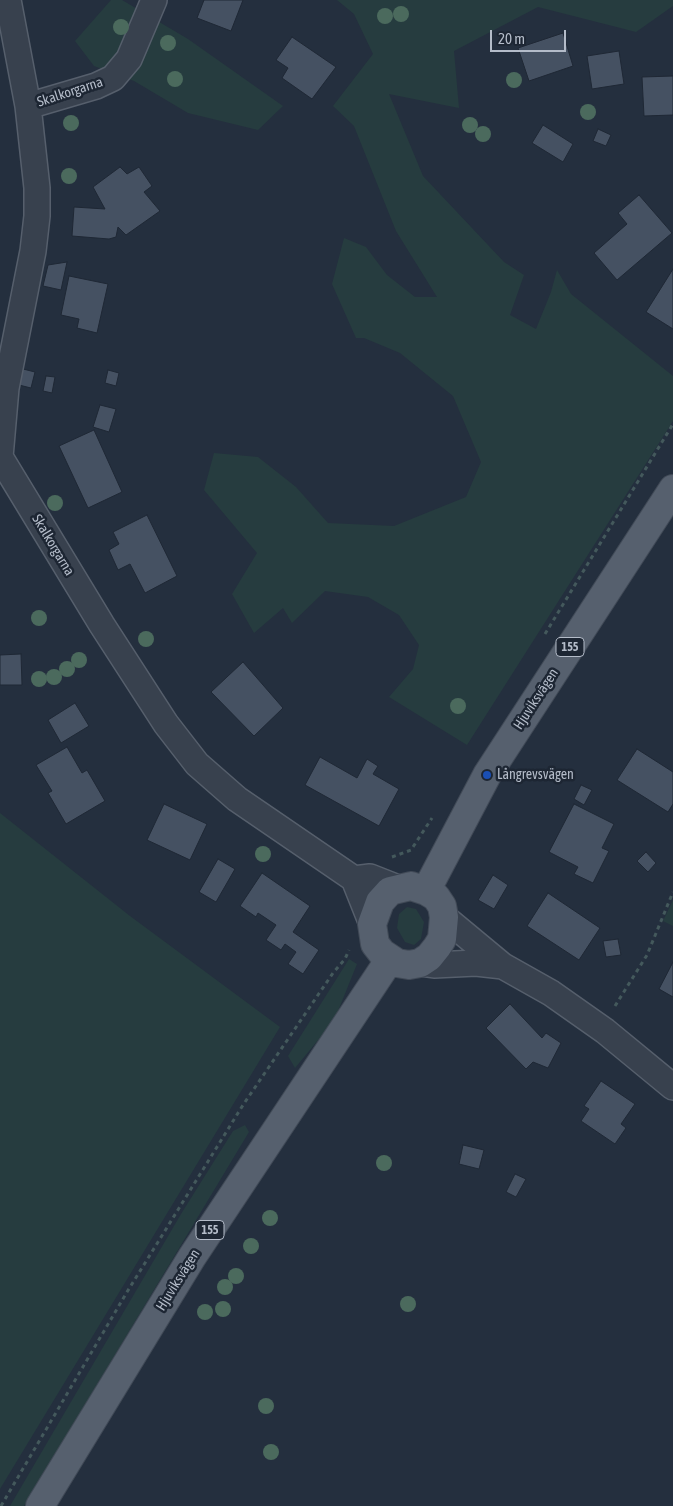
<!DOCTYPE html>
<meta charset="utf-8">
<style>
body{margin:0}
#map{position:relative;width:673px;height:1506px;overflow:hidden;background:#242f3e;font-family:"Asap Condensed",sans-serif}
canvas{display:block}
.scale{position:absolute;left:490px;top:30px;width:76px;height:22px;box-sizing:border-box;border:2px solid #b4bcc9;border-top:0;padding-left:6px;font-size:15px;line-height:18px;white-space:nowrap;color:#b4bcc9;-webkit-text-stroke:4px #1d2633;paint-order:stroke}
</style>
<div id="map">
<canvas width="673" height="1506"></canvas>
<div class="scale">20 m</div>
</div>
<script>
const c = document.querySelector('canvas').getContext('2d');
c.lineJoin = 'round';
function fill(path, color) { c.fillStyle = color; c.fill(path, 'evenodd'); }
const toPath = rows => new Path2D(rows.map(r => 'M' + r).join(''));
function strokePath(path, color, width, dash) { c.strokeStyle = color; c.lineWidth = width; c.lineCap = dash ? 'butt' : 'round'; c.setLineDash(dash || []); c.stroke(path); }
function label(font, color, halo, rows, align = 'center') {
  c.font = font + ' "Asap Condensed",sans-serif'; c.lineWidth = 5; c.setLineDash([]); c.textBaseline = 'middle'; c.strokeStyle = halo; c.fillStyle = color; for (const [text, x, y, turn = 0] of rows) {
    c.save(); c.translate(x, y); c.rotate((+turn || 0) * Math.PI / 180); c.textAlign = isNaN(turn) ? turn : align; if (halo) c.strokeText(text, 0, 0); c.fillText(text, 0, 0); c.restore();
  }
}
fill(toPath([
 [111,0,122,0,188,39,283,106,258,130,188,113,134,81,94,66,75,41],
 [337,0,673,0,673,6,636,32,538,7,454,51,459,108,389,94,423,176,504,262,524,275,510,315,536,329,551,292,557,270,571,294,673,376,673,421,467,745,389,697,413,669,419,645,399,615,368,597,325,591,292,623,283,608,254,633,232,594,257,553,204,490,214,453,258,457,296,487,328,523,394,526,466,497,481,462,453,396,400,353,364,338,356,338,332,284,344,238,366,247,387,275,415,297,437,297,396,231,354,126,333,106,373,54,354,14],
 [0,813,130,916,280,1027,0,1489],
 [673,900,673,926,663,921],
 [407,907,416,909,424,922,421,939,414,945,405,942,397,928,399,914],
 [349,959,357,964,334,1021,295,1068,288,1056],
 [245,1125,249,1132,24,1506,10,1506,181,1214,233,1131]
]), '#263c3f');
const building = toPath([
 [204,0,243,0,231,31,197,18,204,0],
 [563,33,573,66,529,81,518,48,563,33],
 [292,37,336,67,312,99,282,78,288,68,276,60,292,37],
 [619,51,624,84,592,89,587,56,619,51],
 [673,76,673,115,644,116,642,77,673,76],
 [543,125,573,144,563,162,532,143,543,125],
 [598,129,611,135,606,146,593,141,598,129],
 [120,167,127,174,139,167,152,186,144,192,160,211,126,235,118,227,116,237,109,239,72,236,74,207,105,209,93,187,120,167],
 [639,195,672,233,617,280,594,253,627,224,618,213,639,195],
 [67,262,61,290,43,286,48,265,67,262],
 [673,269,673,329,646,312,673,269],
 [69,276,108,284,97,333,77,328,79,319,61,315,69,276],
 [23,369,35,372,31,388,19,385,23,369],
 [108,370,119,373,116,386,105,383,108,370],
 [46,376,55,377,52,393,43,391,46,376],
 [100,405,116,409,109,432,93,427,100,405],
 [94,430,122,492,88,508,59,446,94,430],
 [147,515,177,576,145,593,130,564,118,570,109,550,119,544,113,532,147,515],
 [21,654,22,685,0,685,0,655,21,654],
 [243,662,283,708,254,736,211,692,243,662],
 [75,703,89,726,61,743,48,720,75,703],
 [67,747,82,773,87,770,105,801,66,824,48,793,52,791,36,765,67,747],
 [637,749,673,772,673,804,668,812,617,780,637,749],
 [320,757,357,778,367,759,378,766,373,774,399,789,379,826,305,785,320,757],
 [581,785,592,790,584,805,574,799,581,785],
 [164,804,207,824,190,860,147,840,164,804],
 [574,804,614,824,602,848,609,851,593,883,574,874,578,867,549,852,574,804],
 [646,852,656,863,648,872,637,861,646,852],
 [218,859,235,869,216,902,199,892,218,859],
 [262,873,310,906,293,932,319,950,303,974,288,964,296,952,285,944,281,950,266,940,276,925,258,913,256,917,240,906,262,873],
 [493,875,508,885,494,909,478,900,493,875],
 [548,893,600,928,579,960,527,926,548,893],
 [618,939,621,955,606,957,603,941,618,939],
 [673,962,673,997,659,989,673,962],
 [510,1004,542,1038,546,1033,561,1043,548,1068,533,1062,526,1069,486,1028,510,1004],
 [601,1081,635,1104,621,1124,626,1128,615,1144,581,1121,589,1109,584,1106,601,1081],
 [463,1145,484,1150,479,1169,459,1164,463,1145],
 [515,1174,526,1179,516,1197,506,1192,515,1174]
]);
fill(building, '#455162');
strokePath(building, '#1f2835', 1);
const street = toPath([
 [8,0,28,106,37,188,37,216,33,251,6,388,0,457,102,625,166,724,197,764,237,799,354,879,372,924],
 [28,106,96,86,113,78,129,59,154,0],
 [354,879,370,877,398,888],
 [444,917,503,966,551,993,605,1031,673,1087],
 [420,963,434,965,476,963,503,966]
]);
const primary = toPath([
 [411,886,426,891,436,897,442,906,444,917,442,939,437,947,429,957,420,963,409,965,397,963,382,953,375,944,372,924,380,902,390,891,411,886],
 [426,891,487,775,673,489],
 [40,1506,192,1257,390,959]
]);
strokePath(street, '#565f6c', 28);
strokePath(primary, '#414a57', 30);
strokePath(toPath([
 [545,634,673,424],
 [392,857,411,850,432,818],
 [615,1006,647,955,673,892],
 [1,1506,127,1292,243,1105,333,973,345,959,349,950]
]), '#44595c', 3, [4, 4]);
strokePath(street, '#38414e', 25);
strokePath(primary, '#56606e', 28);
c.fillStyle = '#4b6a5d';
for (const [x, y] of [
 [401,14],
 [385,16],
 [121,27],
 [168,43],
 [175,79],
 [514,80],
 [588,112],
 [71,123],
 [470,125],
 [483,134],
 [69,176],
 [55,503],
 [39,618],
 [146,639],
 [79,660],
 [67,669],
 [54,677],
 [39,679],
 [458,706],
 [263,854],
 [384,1163],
 [270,1218],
 [251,1246],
 [236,1276],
 [225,1287],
 [408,1304],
 [223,1309],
 [205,1312],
 [266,1406],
 [271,1452]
]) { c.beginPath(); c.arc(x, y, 8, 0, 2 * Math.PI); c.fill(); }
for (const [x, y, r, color] of [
 [487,775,5,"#1a4fb4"]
]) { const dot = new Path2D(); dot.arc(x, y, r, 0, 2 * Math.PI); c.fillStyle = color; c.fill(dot); strokePath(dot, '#1d2633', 2); }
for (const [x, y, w] of [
 [570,647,28],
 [210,1230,28]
]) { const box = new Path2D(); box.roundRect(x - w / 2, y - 9.5, w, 19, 4); c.fillStyle = '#1d2633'; c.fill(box); strokePath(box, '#b4bcc9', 1); }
label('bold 12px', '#b4bcc9', null, [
 ["155",570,647],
 ["155",210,1230]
]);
label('14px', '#b4bcc9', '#1d2633', [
 ["Skalkorgarna",70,92,-18],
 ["Skalkorgarna",53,545,59],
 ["Hjuviksvägen",536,699,-57],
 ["Hjuviksvägen",178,1280,-58]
]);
label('14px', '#b4bcc9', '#1d2633', [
 ["Långrevsvägen",497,775]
], 'left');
</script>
